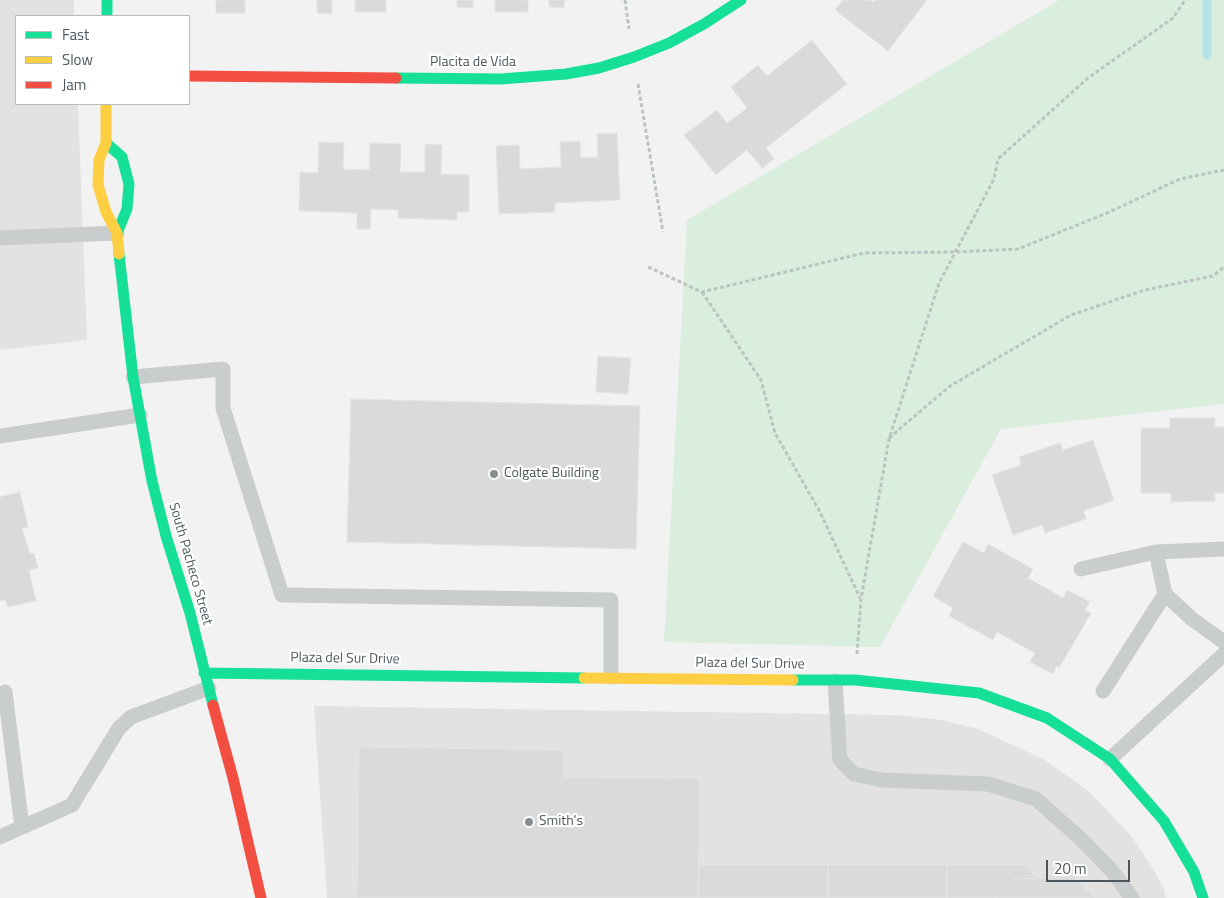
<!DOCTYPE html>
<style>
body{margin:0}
#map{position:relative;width:1224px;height:898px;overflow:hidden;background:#f3f2f2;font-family:"Titillium Web",sans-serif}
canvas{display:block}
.legend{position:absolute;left:15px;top:15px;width:175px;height:90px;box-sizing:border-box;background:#fff;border:1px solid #b7bcbe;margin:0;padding:6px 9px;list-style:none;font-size:15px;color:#4b575c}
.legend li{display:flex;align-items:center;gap:10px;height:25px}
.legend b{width:25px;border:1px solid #b7bcbe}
.scale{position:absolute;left:1046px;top:860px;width:84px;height:22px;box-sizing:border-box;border:2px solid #4b575c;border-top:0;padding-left:6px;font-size:15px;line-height:18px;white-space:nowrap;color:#4b575c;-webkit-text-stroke:4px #fff;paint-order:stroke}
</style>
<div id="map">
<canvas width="1224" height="898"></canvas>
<ul class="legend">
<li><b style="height:6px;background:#16e098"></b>Fast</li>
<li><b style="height:6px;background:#ffcf43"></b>Slow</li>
<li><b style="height:6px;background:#f24e42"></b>Jam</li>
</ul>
<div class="scale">20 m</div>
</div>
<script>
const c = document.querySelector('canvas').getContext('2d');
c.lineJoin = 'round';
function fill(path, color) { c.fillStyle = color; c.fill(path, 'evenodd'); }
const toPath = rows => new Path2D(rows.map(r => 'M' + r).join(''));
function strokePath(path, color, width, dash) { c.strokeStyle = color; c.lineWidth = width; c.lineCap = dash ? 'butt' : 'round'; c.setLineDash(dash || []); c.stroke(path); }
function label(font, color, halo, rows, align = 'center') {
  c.font = font + ' "Titillium Web",sans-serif'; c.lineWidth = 4.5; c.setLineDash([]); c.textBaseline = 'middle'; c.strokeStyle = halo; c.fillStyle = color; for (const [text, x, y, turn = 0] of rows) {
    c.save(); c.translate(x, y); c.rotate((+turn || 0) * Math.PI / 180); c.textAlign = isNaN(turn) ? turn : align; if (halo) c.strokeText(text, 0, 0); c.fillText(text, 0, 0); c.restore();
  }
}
fill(toPath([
 [0,0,74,0,74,16,16,16,16,104,78,104,87,340,0,350],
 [314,706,895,715,942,720,978,729,1043,759,1087,790,1130,834,1152,867,1164,889,1166,898,327,898]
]), '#e4e2e0');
fill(toPath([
 [1059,0,1224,0,1224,404,1001,429,880,647,664,642,687,220]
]), '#daeede');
strokePath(toPath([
 [1207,0,1207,55]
]), '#b4e4e7', 9);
const building = toPath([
 [216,0,245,0,245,13,216,13,216,0],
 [317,0,332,0,332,14,317,13,317,0],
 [355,0,386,0,386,12,355,12,355,0],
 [457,0,473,0,473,8,457,7,457,0],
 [495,0,528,0,528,12,495,12,495,0],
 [549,0,565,0,564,8,549,7,549,0],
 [843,0,871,0,873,2,875,0,927,0,888,51,835,10,843,0],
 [812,40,847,84,766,148,774,159,762,168,747,150,716,175,684,135,717,110,727,123,747,108,731,87,758,65,767,76,812,40],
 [617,133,620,200,555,203,555,212,499,214,496,146,519,145,520,169,561,167,560,142,580,141,581,158,598,157,597,134,617,133],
 [319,142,344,143,343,169,369,170,370,143,401,144,400,172,425,172,425,144,442,145,441,174,469,175,469,212,457,212,457,220,398,218,398,210,371,209,370,229,357,229,357,213,299,211,300,172,318,173,319,142],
 [598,356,631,358,628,394,596,392,598,356],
 [351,399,640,406,636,549,347,542,351,399],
 [1170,418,1215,418,1215,427,1224,427,1224,493,1215,493,1215,501,1171,502,1171,493,1141,493,1141,428,1170,428,1170,418],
 [1093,440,1114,500,1084,511,1086,519,1045,533,1042,525,1013,535,992,475,1021,465,1019,457,1060,443,1063,450,1093,440],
 [20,492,28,527,22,528,30,554,34,553,38,568,29,570,36,601,8,607,5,600,0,601,0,497,20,492],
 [963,542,984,553,988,544,1033,569,1028,578,1063,598,1067,590,1090,602,1085,610,1091,613,1059,668,1057,666,1053,674,1030,662,1035,653,997,632,993,640,949,616,953,608,933,596,963,542],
 [359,747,563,750,563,777,700,779,698,898,357,898,359,747],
 [699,865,828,865,828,898,698,898,699,865],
 [828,865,947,865,947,898,828,898,828,865],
 [947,865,1027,865,1036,878,1014,879,995,898,947,898,947,865],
 [1073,877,1095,898,995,898,1014,879,1073,877]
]);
fill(building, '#d9dada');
strokePath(building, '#e4e4e5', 1);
strokePath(toPath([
 [625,0,629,29],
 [638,84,663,232],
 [648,267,702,292,864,253,955,252,1018,249,1107,213,1180,179,1224,170],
 [702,292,761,380,775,433,820,512,860,598],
 [889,438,950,386,1071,315,1145,290,1213,276,1224,267],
 [857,654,861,599,889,439,939,283,994,179,998,159,1088,78,1173,18,1185,0]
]), '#bbc4c0', 3, [4, 2.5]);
strokePath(toPath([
 [0,238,117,233],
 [133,377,223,369,223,408,282,595,611,600,611,677],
 [0,436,140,415],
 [1224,549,1156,552,1165,594,1192,619,1224,642],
 [1081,569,1156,552],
 [835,681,840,760,854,774,882,780,988,784,1036,799,1082,840,1112,871,1132,898],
 [1103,691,1165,594],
 [5,692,22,827],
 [1110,759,1224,654],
 [0,837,72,805,119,728,131,717,209,688]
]), '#cacdce', 15);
strokePath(toPath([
 [107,0,107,16],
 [396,78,501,79,566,74,599,68,634,57,669,43,704,24,741,0],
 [106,143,122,157,129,184,127,209,117,233],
 [119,254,133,377,152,481,166,536,190,613,213,705],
 [204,673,584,678],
 [793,680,855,680,979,693,1047,718,1110,759,1164,821,1194,872,1203,898]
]), '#16e098', 11);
strokePath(toPath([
 [106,104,106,143,99,160,98,185,106,212,117,233,119,254],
 [584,678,793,680]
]), '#ffcf43', 11);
strokePath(toPath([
 [189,76,396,78],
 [213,705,233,778,261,898]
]), '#f24e42', 11);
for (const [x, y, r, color] of [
 [494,474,5,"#868d90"],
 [529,822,5,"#868d90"]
]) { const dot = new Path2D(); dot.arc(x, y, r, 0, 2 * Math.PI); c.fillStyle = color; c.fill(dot); strokePath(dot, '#fff', 2); }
label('14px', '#4b575c', '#fff', [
 ["Placita de Vida",473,63],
 ["South Pacheco Street",190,564,74],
 ["Plaza del Sur Drive",345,659,1],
 ["Plaza del Sur Drive",750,664,1]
]);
label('14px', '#4b575c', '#fff', [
 ["Colgate Building",504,474],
 ["Smith's",539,822]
], 'left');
</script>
